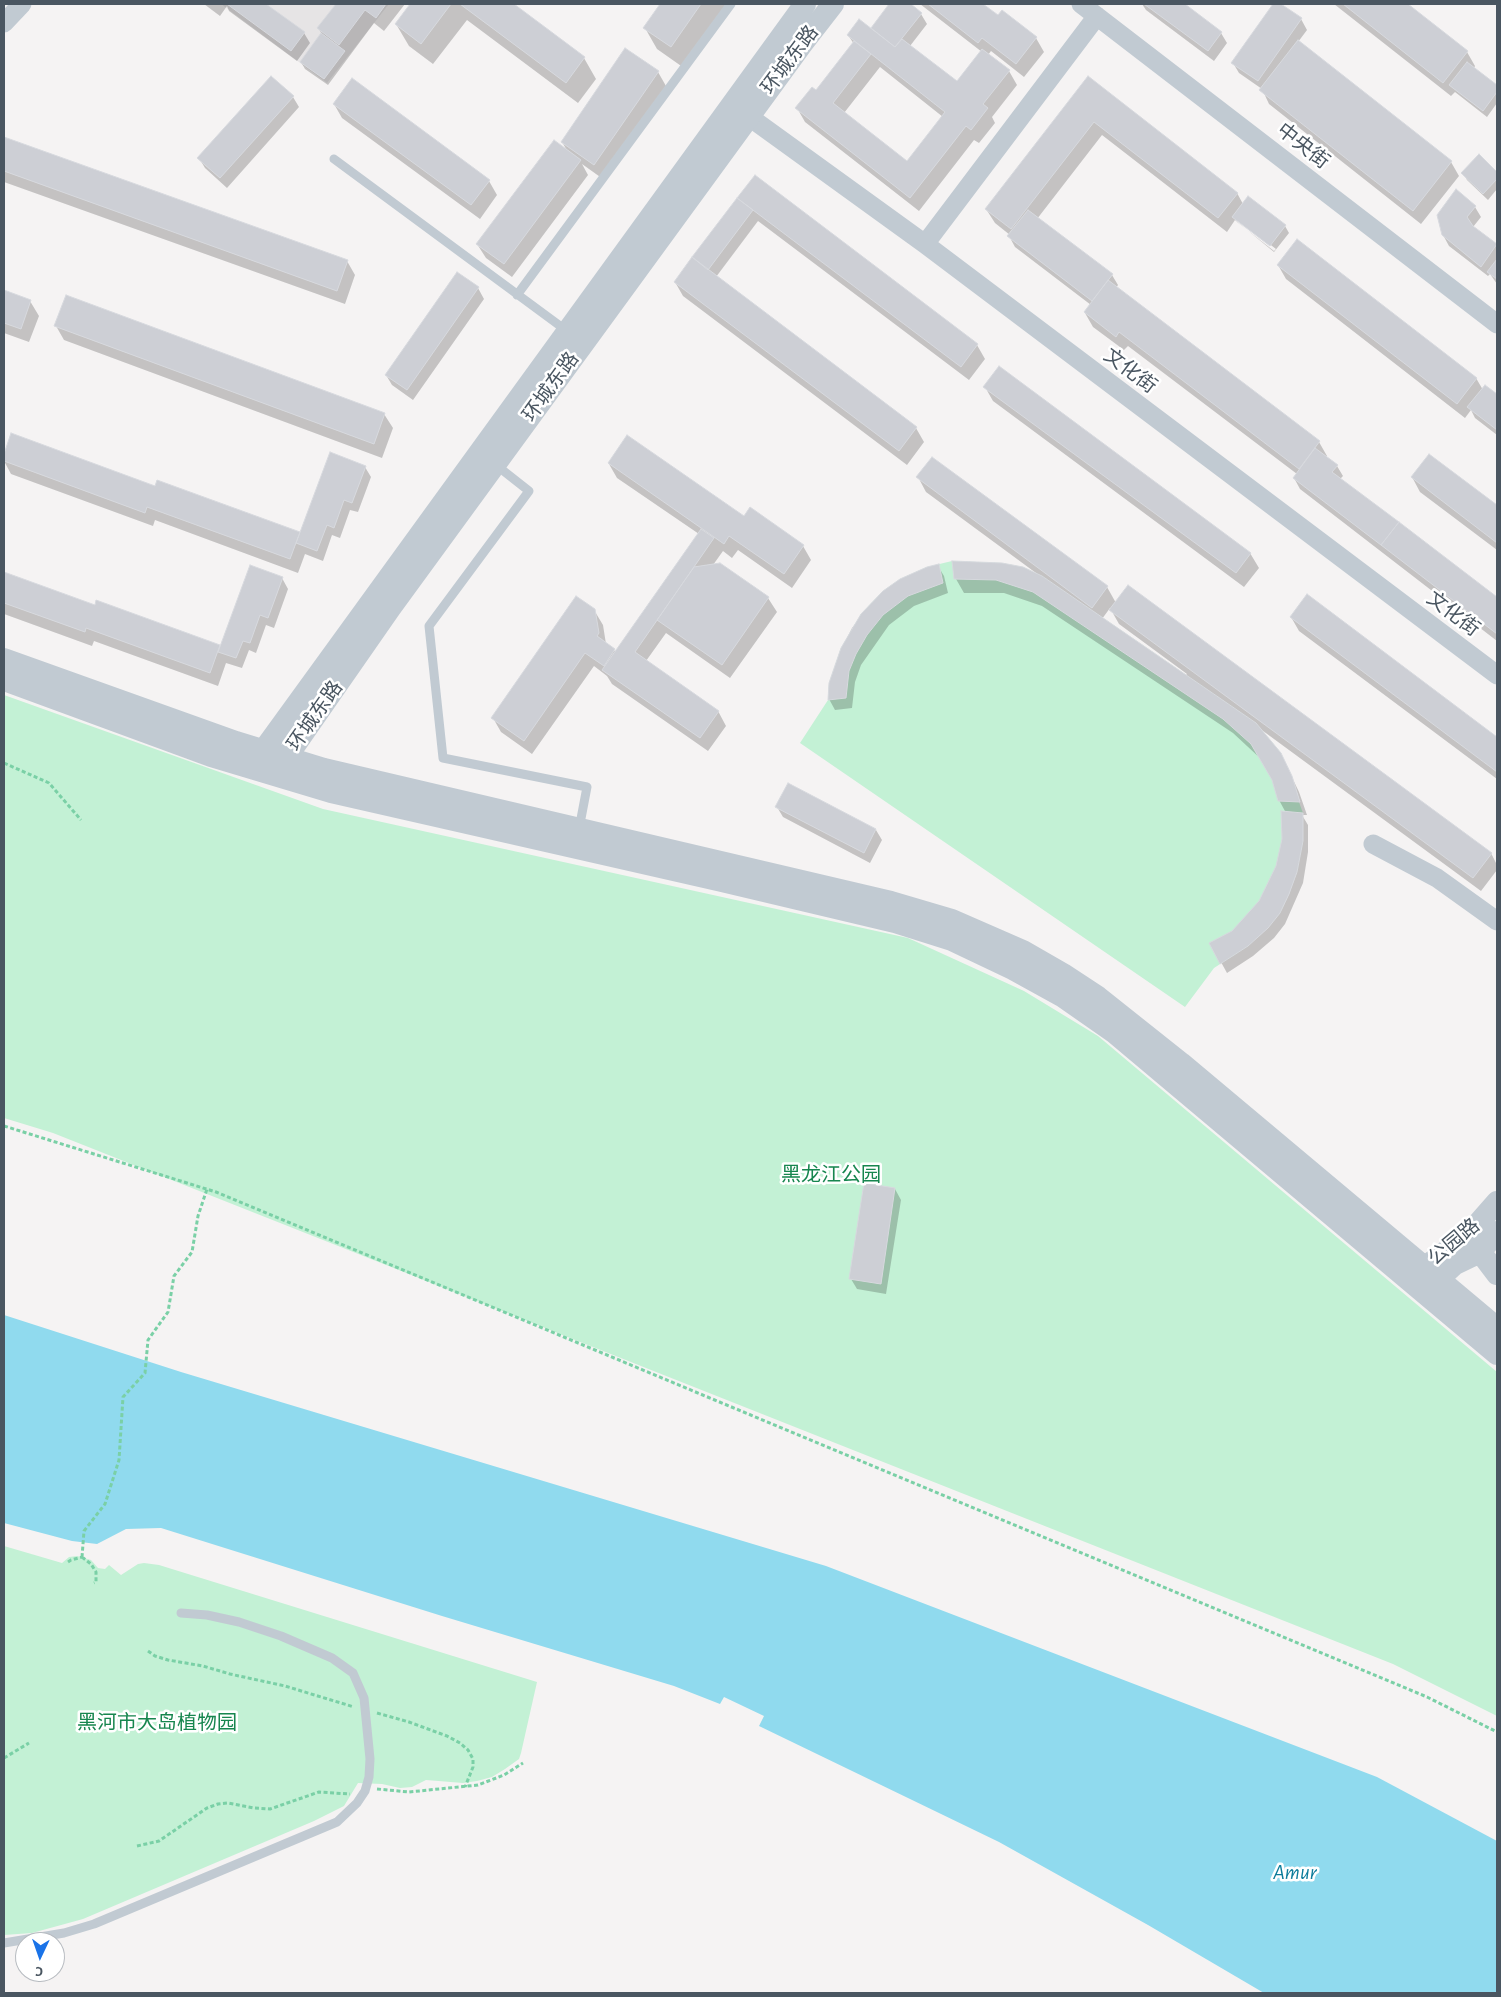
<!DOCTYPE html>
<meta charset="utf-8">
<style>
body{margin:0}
#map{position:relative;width:1501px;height:1997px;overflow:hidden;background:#f5f3f3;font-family:"Alegreya Sans",sans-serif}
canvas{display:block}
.frame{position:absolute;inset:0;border:5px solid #4a5661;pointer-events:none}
.north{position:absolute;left:15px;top:1932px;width:50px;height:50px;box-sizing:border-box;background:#fff;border:1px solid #b7bbc0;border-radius:50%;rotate:183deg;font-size:14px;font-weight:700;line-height:20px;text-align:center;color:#4a5661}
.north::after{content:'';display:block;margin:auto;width:18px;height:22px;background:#1a73e8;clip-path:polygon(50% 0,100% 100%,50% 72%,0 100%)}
</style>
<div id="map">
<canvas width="1501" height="1997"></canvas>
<div class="frame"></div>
<div class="north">С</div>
</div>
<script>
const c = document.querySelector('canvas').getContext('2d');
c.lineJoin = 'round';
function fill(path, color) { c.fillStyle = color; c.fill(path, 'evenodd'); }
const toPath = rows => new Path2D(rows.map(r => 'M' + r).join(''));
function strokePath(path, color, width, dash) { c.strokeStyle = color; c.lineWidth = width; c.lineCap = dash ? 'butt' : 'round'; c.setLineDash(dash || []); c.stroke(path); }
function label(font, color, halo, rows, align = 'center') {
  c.font = font + ' "Alegreya Sans","Noto Sans SC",sans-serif'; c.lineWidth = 5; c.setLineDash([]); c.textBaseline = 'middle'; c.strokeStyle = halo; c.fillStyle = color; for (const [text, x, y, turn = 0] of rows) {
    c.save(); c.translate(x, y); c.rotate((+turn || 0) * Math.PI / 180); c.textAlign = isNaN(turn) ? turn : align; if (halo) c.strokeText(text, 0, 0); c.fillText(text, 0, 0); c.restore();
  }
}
fill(toPath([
 [221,4,389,4,327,83]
]), '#e6e4e5');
fill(toPath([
 [952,561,1002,563,1023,567,1042,576,1256,723,1281,753,1303,813,1303,841,1297,872,1280,913,1248,946,1214,968,1185,1007,800,743,828,700,829,683,841,648,861,614,883,591,900,579,927,567],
 [4,695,323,809,908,938,1024,991,1098,1036,1497,1372,1497,1716,1393,1664,53,1133,4,1118],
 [4,1546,62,1563,69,1557,77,1556,91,1560,98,1568,105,1569,109,1565,121,1575,138,1564,144,1563,159,1565,537,1682,521,1753,519,1759,505,1769,492,1777,477,1781,463,1783,426,1780,412,1787,400,1788,382,1784,358,1783,344,1806,314,1821,83,1919,32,1933,4,1935]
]), '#c3f1d5');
fill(toPath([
 [4,1315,181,1372,826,1566,1377,1777,1497,1841,1497,1993,1264,1993,1148,1925,999,1842,759,1726,764,1716,724,1697,720,1704,674,1686,442,1616,161,1528,126,1529,97,1544,72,1541,4,1523]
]), '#90daee');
fill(toPath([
 [204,4,264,4,304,33,310,43,297,61,229,11,227,6,220,16],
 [337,4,405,4,384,31,374,23,328,85,305,69,301,62,322,34,319,29],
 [412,4,512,4,584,58,596,79,578,103,467,20,433,64,409,46,396,24],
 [661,4,728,4,684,68,657,49,645,28],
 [891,4,908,4,921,14,927,24,910,46,957,83,982,52,920,4,981,4,998,17,1036,38,1044,52,1024,77,991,51,988,55,1009,71,1017,85,992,117,995,123,979,143,974,140,919,211,805,122,797,108,816,92,854,44,848,35,875,33,872,28],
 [880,67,943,117,907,162,844,113],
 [1142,4,1182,4,1221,33,1227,43,1214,61,1146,10],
 [1274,4,1278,4,1301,19,1307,30,1298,42,1451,162,1459,176,1421,224,1269,104,1262,89,1239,73,1233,63],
 [1334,4,1406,4,1467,52,1475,66,1474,68,1497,87,1497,103,1487,117,1455,92,1451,96],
 [658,72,666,86,603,179,582,164,588,175,512,277,486,258,477,244,568,152,562,142],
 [1088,78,1237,193,1243,204,1248,198,1285,226,1289,233,1274,252,1235,220,1227,232,1102,135,1037,219,1112,275,1118,285,1116,288,1319,442,1327,456,1326,458,1337,466,1343,476,1340,479,1497,598,1497,641,1300,489,1294,478,1297,474,1128,346,1124,350,1093,327,1085,313,1091,305,1015,247,1009,236,1010,235,995,223,986,209],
 [1237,219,1276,249,1274,251,1237,222],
 [293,97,299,107,227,188,205,168,199,158],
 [334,104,489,181,497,195,480,219,342,118],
 [4,138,347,261,355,275,345,304,4,182],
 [1479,156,1497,173,1497,189,1488,200,1467,180,1463,173],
 [755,177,977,345,985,359,969,380,758,221,716,277,916,428,924,442,907,465,683,296,675,282],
 [1475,207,1481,217,1473,227,1497,245,1497,284,1490,274,1488,276,1449,246,1443,235],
 [1278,265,1476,378,1483,390,1485,387,1497,396,1497,435,1475,418,1471,410,1465,418,1286,279],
 [458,274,478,288,484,299,413,400,392,385,386,375],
 [4,292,30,301,39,316,29,342,4,333],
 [56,326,384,414,393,428,382,458,64,340],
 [985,387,1250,553,1259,568,1244,587,993,401],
 [12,434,156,487,299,533,300,536,365,467,371,477,358,512,350,510,340,538,332,535,323,561,305,554,298,573,155,520,153,526,11,474,4,461,4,457],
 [1429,455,1497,507,1497,550,1420,492,1412,477],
 [609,464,744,517,803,546,811,560,792,588,738,550,732,558,723,551,713,565,719,564,768,598,777,612,730,678,666,633,646,661,718,711,726,726,708,751,612,684,607,676,594,666,532,754,501,732,493,718,594,610,603,625,606,644,616,652,699,534,617,478],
 [918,477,1107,587,1116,603,1491,853,1497,865,1497,870,1481,891,1259,728,1288,769,1299,792,1307,815,1302,815,1308,825,1308,852,1303,883,1285,924,1274,938,1253,956,1227,973,1211,944,1233,932,1260,902,1277,866,1283,839,1286,813,1279,800,1273,780,1261,759,1233,733,1042,606,1004,593,964,593,956,579,953,563,1036,573,926,492],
 [1110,608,1119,624,1187,674,1185,676,1102,619],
 [938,566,944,576,948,593,914,606,889,625,861,665,855,682,852,708,835,710,829,699,842,648,852,628,871,604],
 [4,573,95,606,219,646,220,649,282,578,288,589,274,628,266,625,256,653,249,650,242,668,226,663,218,686,94,641,92,646,4,614],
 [1307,596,1497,738,1497,779,1299,631,1291,617],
 [777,807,876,830,882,840,870,863,783,817],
 [895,1189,901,1200,886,1294,857,1289,851,1279]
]), '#0003');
const building = toPath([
 [227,4,266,4,305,32,291,51,227,4],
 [336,4,386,4,376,18,365,10,339,45,317,28,336,4],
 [410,4,451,4,421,44,395,24,410,4],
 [460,4,514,4,585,57,566,83,460,4],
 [660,4,701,4,671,47,643,28,660,4],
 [889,4,911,4,922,13,895,47,871,28,889,4],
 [928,4,983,4,998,15,1002,10,1037,37,1016,64,982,38,978,43,928,4],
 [1144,4,1185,4,1222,32,1208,51,1144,4],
 [1273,4,1281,4,1302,18,1258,81,1231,63,1273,4],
 [1343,4,1408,4,1468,51,1443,83,1343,4],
 [859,19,895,47,902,39,957,81,982,49,1010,70,983,104,988,108,971,130,966,126,910,198,795,108,812,87,816,90,854,41,871,54,833,103,907,161,945,112,847,35,859,19],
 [321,33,345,51,324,79,300,62,321,33],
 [1298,40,1452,161,1413,211,1259,90,1298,40],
 [625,48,659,71,594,165,561,142,625,48],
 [1467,62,1497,85,1497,92,1483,111,1449,85,1467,62],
 [271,76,294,96,220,178,197,158,271,76],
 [1088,76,1238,193,1218,218,1094,122,1011,229,985,209,1088,76],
 [352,78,490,180,471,205,333,104,352,78],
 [4,137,348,260,337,291,4,171,4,137],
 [554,140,581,160,504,264,476,244,554,140],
 [1479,154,1497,172,1497,179,1483,194,1461,173,1479,154],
 [755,175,978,344,961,367,737,198,755,175],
 [1456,189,1476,206,1467,217,1473,226,1497,244,1481,267,1442,235,1437,215,1456,189],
 [1248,196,1286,225,1270,246,1232,217,1248,196],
 [737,198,753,210,708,270,692,257,737,198],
 [1028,210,1113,274,1092,301,1007,236,1028,210],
 [1297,239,1477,378,1457,404,1277,265,1297,239],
 [692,257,917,427,899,451,674,282,692,257],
 [1497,259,1497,279,1487,272,1497,259],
 [457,272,479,287,407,390,385,375,457,272],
 [1108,280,1320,441,1299,469,1119,332,1116,337,1084,312,1108,280],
 [4,290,31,300,21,329,4,323,4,290],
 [66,295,385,413,374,444,54,326,66,295],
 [999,366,1251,553,1236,573,983,387,999,366],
 [1485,385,1497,394,1497,430,1467,407,1485,385],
 [11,433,155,486,157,480,300,532,290,559,147,507,145,513,4,461,4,454,11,433],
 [627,435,744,516,750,507,804,545,784,574,729,536,724,544,608,463,627,435],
 [1315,448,1338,465,1332,472,1399,522,1381,545,1293,478,1315,448],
 [330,452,366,466,352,503,344,500,334,528,327,525,317,551,296,543,330,452],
 [1429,454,1497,505,1497,543,1411,477,1429,454],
 [932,457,1108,586,1092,608,916,477,932,457],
 [1399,522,1497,597,1497,634,1381,545,1399,522],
 [701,529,714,538,635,652,719,711,700,738,602,670,701,529],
 [952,561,1002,563,1023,567,1042,576,1256,723,1281,753,1292,776,1300,802,1278,801,1272,780,1251,744,1223,719,1033,592,996,580,954,579,952,561],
 [720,563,769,597,722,665,657,620,694,567,720,563],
 [939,564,943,583,908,596,883,615,867,635,856,654,849,671,846,698,828,700,829,683,841,648,861,614,883,591,900,579,927,567,939,564],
 [250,565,283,577,268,618,260,615,250,643,243,641,236,658,218,652,250,565],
 [4,572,95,605,96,600,220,645,210,673,86,628,85,632,4,603,4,572],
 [1128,585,1492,853,1473,878,1109,610,1128,585],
 [1307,594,1497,737,1497,772,1290,617,1307,594],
 [576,596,595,609,599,633,597,636,615,649,604,666,585,653,524,741,491,718,576,596],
 [788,783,876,829,864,853,775,807,788,783],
 [1281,811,1303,813,1303,841,1297,872,1289,894,1280,913,1268,928,1248,946,1220,964,1209,943,1232,931,1259,901,1276,866,1282,839,1281,811],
 [864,1183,895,1188,881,1284,849,1279,864,1183]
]);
fill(building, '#cdcfd5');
strokePath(building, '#d7d9de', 1);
strokePath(toPath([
 [4,763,49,783,81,820],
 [4,1126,216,1192,1427,1697,1497,1732],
 [82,1557,84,1531,105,1504,119,1460,123,1397,145,1373,148,1340,168,1312,174,1276,192,1252,198,1216,207,1189],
 [82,1557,91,1564,96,1572,96,1582,94,1583],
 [68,1562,71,1560,82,1557],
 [148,1651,155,1656,168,1660,203,1666,230,1674,285,1686,354,1707],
 [377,1713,409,1722,447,1736,460,1743,468,1750,473,1759,473,1767,465,1787],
 [4,1758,29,1743],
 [377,1789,409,1792,478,1785,504,1775,523,1763],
 [137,1846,159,1841,207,1808,218,1804,228,1803,254,1808,270,1809,319,1792,350,1794]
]), '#7ad0a6', 3, [4, 2.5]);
strokePath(toPath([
 [334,159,567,331],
 [517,295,731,4],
 [496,465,529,491,429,626,443,758,587,787,579,829],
 [4,1943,64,1933,94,1924,337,1822,357,1803,365,1791,369,1777,370,1759,364,1698,353,1673,332,1658,281,1636,239,1622,207,1615,181,1613]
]), '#c1cad2', 9);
strokePath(toPath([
 [1081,4,1497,324],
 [4,23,22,4],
 [737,108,925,244,1497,675],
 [925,244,1097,16],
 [1373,844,1437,878,1497,921]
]), '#c1cad2', 19);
strokePath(toPath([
 [4,659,236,742,324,769,891,902,952,920,1023,951,1063,974,1098,997,1181,1063,1497,1328],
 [4,680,211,756,331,792,722,881,895,922,952,940,1013,969,1062,996,1115,1033,1497,1354],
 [258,764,263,751,805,4],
 [282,771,286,758,391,607,802,44,833,4],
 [1472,1241,1497,1274],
 [1415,1277,1425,1267,1468,1235,1497,1202],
 [1429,1288,1455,1264,1480,1252,1497,1232]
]), '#c1cad2', 22);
label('20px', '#4a5661', '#fff', [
 ["环城东路",790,60,-53],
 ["中央街",1303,146,38],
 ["文化街",1130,371,37],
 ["环城东路",551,387,-54],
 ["文化街",1453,614,37],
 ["环城东路",315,716,-55],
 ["公园路",1454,1242,-40]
]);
label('20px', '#17864f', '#fff', [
 ["黑龙江公园",831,1175],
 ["黑河市大岛植物园",157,1723]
]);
label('italic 21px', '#0c7c9b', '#fff', [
 ["Amur",1295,1873]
]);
</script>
